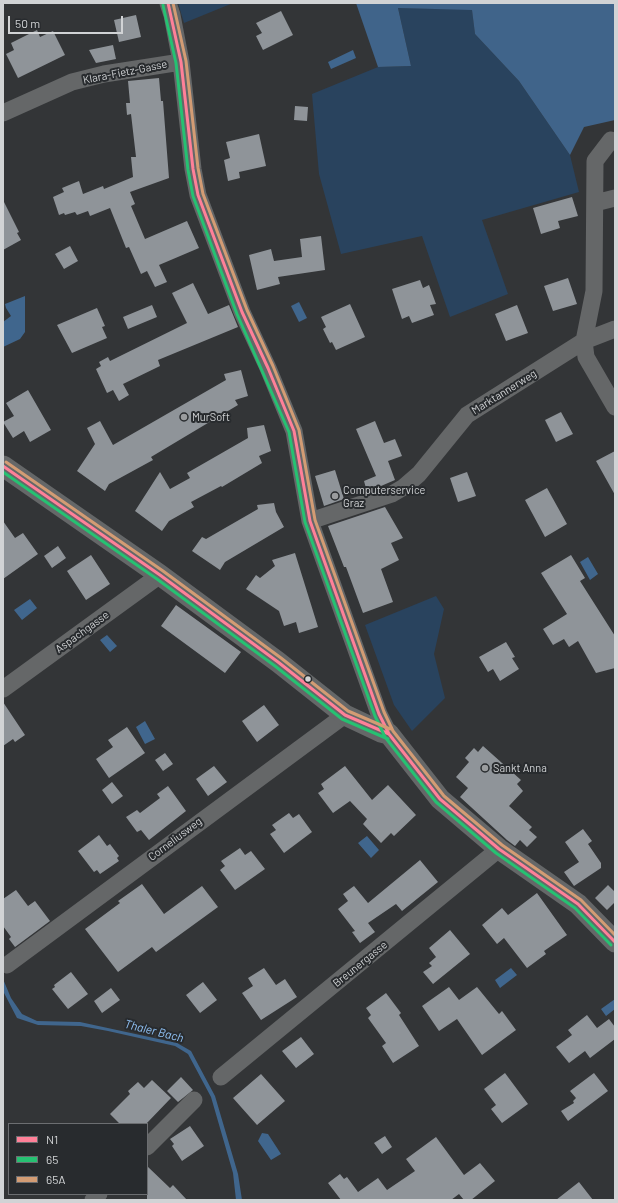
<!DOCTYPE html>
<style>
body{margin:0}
#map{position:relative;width:618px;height:1203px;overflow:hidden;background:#333537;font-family:Barlow,sans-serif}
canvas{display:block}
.frame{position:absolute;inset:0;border:4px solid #d1d3d5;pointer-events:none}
.legend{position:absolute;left:8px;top:1123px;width:140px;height:72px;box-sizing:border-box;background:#282b2e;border:1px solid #6c6e71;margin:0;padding:5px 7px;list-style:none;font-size:12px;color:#d1d3d5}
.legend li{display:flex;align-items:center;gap:8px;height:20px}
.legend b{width:20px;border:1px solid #6c6e71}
.scale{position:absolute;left:8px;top:16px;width:115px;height:18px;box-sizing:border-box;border:2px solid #d1d3d5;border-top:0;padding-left:5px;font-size:12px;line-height:14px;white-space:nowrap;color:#d1d3d5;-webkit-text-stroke:3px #282b2e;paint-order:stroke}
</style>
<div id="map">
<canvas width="618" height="1203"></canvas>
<div class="frame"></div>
<ul class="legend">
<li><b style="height:5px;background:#ff8098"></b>N1</li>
<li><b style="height:5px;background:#26c172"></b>65</li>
<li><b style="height:5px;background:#d39c74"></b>65A</li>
</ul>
<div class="scale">50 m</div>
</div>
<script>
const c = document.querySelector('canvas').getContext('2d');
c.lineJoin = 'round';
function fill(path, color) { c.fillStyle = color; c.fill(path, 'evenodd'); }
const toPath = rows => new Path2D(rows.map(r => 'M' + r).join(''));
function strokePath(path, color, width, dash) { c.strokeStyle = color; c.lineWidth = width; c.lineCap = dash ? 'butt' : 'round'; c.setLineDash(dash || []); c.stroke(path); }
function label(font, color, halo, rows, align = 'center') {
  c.font = font + ' Barlow,sans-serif'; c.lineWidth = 4; c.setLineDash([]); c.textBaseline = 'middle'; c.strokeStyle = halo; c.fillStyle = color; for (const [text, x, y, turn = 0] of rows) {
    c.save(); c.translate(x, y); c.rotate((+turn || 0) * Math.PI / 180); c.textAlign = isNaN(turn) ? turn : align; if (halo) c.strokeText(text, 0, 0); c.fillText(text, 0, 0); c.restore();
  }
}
fill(toPath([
 [178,3,233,3,184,23],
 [398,8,472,9,475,34,519,81,570,155,579,192,482,220,508,294,450,317,422,236,341,254,319,174,312,94,378,67,411,66],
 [436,596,444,609,434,654,445,698,412,731,394,705,365,625]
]), '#29435e');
fill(toPath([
 [356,3,615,3,615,120,584,127,570,155,519,81,475,34,472,10,398,8,411,66,378,67]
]), '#40648a');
fill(toPath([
 [353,50,356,58,331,69,328,62],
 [25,296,25,332,20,339,3,347,3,322,11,316,6,308,5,304],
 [299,302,307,318,299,322,291,306],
 [588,557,598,574,590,580,580,562],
 [30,599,37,608,22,620,14,610],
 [107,635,117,646,110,652,100,640],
 [145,721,155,739,145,744,136,727],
 [367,836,379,850,371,858,358,843],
 [511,968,517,975,500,988,495,980],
 [3,979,11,998,22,1014,37,1021,80,1022,177,1043,191,1051,215,1096,238,1174,242,1200,236,1200,233,1173,211,1097,188,1054,175,1046,108,1031,81,1026,38,1025,17,1018,3,991],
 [615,999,615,1009,606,1016,601,1009],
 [262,1133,268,1134,281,1154,271,1160,258,1141]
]), '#40668d');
fill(toPath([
 [281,11,293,35,263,50,256,36,262,33,256,23],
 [136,15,141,37,119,42,114,20],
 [37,30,40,37,53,31,65,55,18,78,6,54,14,50,11,43],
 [113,45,116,59,96,63,89,50],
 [159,78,161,101,163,101,169,178,130,192,135,204,131,206,145,239,187,221,199,248,159,265,167,282,155,287,147,271,141,274,129,247,126,248,110,208,90,216,88,211,77,215,75,212,65,215,64,213,59,215,53,197,64,192,62,188,79,181,83,194,103,186,104,189,133,177,131,157,136,157,131,114,127,115,126,103,130,103,128,81],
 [295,106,308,107,307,121,294,120],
 [259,134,266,166,239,172,240,178,228,181,224,160,230,158,226,142],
 [572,197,578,216,558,221,560,228,541,234,533,208],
 [3,200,19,232,17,233,21,240,3,250],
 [321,236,325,270,278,277,280,284,257,290,249,255,271,249,274,261,302,257,300,239],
 [70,246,78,261,64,269,55,254],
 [568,278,577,304,553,311,544,286],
 [420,280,423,288,429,285,436,304,430,305,434,315,412,323,409,316,402,319,392,289],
 [193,283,208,314,229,305,238,327,158,360,160,366,123,384,129,395,119,401,113,390,107,393,96,369,101,366,99,362,108,357,110,361,187,323,172,293],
 [350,304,365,337,336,350,332,342,330,343,323,329,326,327,321,317],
 [152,305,157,317,128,329,123,317],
 [517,305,528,333,506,341,495,314],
 [97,308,105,326,102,327,107,338,72,353,57,325],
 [241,370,248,396,235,400,238,405,151,457,153,460,109,484,105,491,77,471,95,444,87,428,100,421,113,445,226,380,224,374],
 [28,390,51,430,30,442,24,431,13,438,3,422,14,416,6,403],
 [561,412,573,434,556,442,545,420],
 [375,421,384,443,395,439,402,456,388,461,395,480,367,492,364,481,376,476,356,429],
 [264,425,271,451,259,456,262,463,222,487,221,486,191,502,194,507,169,521,162,531,135,511,160,472,170,489,190,478,187,473,248,438,247,428],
 [615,451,615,495,596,461],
 [335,470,344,499,324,506,315,476],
 [467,472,476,496,458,502,450,478],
 [547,488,567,524,545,537,525,500],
 [274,503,276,512,284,527,225,562,220,570,192,551,202,537,206,539,258,509,257,505],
 [385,507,403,538,391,543,399,560,381,569,393,602,363,613,346,567,344,567,328,526],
 [3,521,15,538,23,533,38,554,3,579],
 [58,546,66,558,52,568,44,556],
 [295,553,318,627,299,633,296,622,284,626,279,611,246,589,256,575,260,578,275,566,272,560],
 [91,555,110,584,86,600,67,571],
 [571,555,585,578,580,581,615,636,615,668,596,673,578,641,569,647,564,639,553,645,543,629,567,614,541,573],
 [176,605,241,652,225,673,161,626],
 [506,642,515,657,512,658,519,669,500,681,493,669,488,672,479,657],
 [3,702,25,735,15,742,13,739,3,746],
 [264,705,279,725,257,742,242,721],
 [127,727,145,753,109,778,96,759,113,747,108,740],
 [483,746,521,780,517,784,523,791,509,806,532,827,529,830,537,837,527,847,520,840,515,846,507,840,460,797,468,788,456,777,469,762,465,758,474,748,478,752],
 [165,753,173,764,163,771,155,760],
 [214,766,227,782,208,796,196,779],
 [345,766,372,800,388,785,416,815,394,836,391,833,381,843,363,824,367,819,350,801,333,813,318,793,324,789,321,784],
 [112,782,123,796,112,804,102,790],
 [168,786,186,811,149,840,141,830,137,832,126,817,137,810,140,813,160,798,157,794],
 [289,813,293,818,299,814,312,832,284,853,270,834,276,830,272,825],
 [583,829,592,841,588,844,601,863,601,868,574,886,564,872,579,862,565,842],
 [99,835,107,846,110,844,119,856,117,858,119,861,100,874,97,870,94,872,78,851],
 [240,848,245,855,251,851,265,869,235,890,220,870,225,866,221,861],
 [420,860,438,882,402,911,396,904,368,923,375,932,360,943,352,932,355,931,338,909,348,901,343,894,354,886,368,903],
 [142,884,164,914,202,886,218,907,156,952,152,947,118,972,85,929,120,903,118,901],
 [608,885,615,892,615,902,607,910,595,898],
 [16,890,28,906,35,901,50,921,15,947,9,939,11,937,3,926,3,899],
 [537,893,567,935,544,951,546,954,527,968,504,938,497,944,482,925,502,908,508,915],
 [450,930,470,954,433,984,423,972,432,966,429,963,436,957,429,948],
 [264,968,276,985,285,979,297,997,261,1020,242,993,253,986,248,978],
 [71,972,88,994,68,1009,52,989,55,987,54,985],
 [203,982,217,1000,200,1013,186,995],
 [449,987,459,1000,477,987,499,1014,502,1011,516,1030,482,1055,457,1019,439,1031,422,1006],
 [111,988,120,1000,102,1013,94,1001],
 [386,993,401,1013,399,1015,419,1046,393,1063,382,1046,386,1043,368,1018,371,1015,366,1008],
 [587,1015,597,1028,609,1019,615,1027,615,1039,590,1058,585,1051,569,1063,556,1047,572,1035,568,1030],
 [301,1037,314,1054,296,1068,282,1051],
 [505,1073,528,1104,502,1123,491,1109,496,1105,484,1089],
 [594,1073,608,1091,568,1121,561,1111,574,1103,573,1101,576,1098,570,1091],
 [261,1074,285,1101,257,1125,233,1098],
 [181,1077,193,1090,178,1102,167,1091],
 [152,1080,171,1098,146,1124,120,1124,110,1114,130,1094,128,1091,138,1082,144,1088],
 [190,1126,204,1146,182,1161,172,1146,174,1144,170,1139],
 [385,1136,392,1147,382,1154,374,1143],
 [436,1137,464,1175,480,1163,495,1181,471,1200,464,1200,459,1194,451,1200,341,1200,328,1183,340,1174,344,1179,347,1177,358,1192,378,1178,387,1190,415,1171,406,1159],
 [147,1166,170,1188,173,1185,187,1200,147,1200],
 [579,1182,593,1200,556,1200]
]), '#8f9499');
strokePath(toPath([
 [168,3,172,15,181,62,193,169,198,195,242,312,268,368,294,431,310,521,379,714,389,734],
 [3,113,72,82,104,74,181,62],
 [611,140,595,161,594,291,584,341,586,357,615,407],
 [595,203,615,198],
 [310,521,392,494,404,487,419,474,467,415,584,341,615,329],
 [3,689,160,575],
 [7,965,345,715],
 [221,1077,499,849],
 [147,1147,194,1100],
 [93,1200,99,1194]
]), '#656768', 17);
strokePath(toPath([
 [3,466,160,575,278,662,345,715,381,732,389,734,440,799,499,849,578,904,615,942]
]), '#656768', 21);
strokePath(toPath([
 [168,3,181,62,193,169,198,195,242,312,268,368,294,431,310,521,379,714,389,734,440,799,499,849,578,904,615,942],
 [3,466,160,575,278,662,345,715,389,734]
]), '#ff8098', 3);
strokePath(toPath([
 [163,5,176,63,188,170,193,196,237,314,289,432,305,522,375,716,385,737,436,802,496,853,575,908,611,945],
 [3,472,157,579,275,666,342,719,388,739]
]), '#26c172', 3);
strokePath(toPath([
 [173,3,186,61,198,168,203,194,247,310,273,366,299,430,315,520,384,712,393,731,444,796,502,845,581,900,615,935],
 [6,462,163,571,281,658,348,711,390,729]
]), '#d39c74', 3);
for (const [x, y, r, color] of [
 [184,417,4,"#9a9c9e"],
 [335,496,4,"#9a9c9e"],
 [308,679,3.5,"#d1d3d5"],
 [485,768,4,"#9a9c9e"]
]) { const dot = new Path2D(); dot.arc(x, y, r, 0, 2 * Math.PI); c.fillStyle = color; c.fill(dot); strokePath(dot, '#282b2e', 1.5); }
label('11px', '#d1d3d5', '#282b2e', [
 ["Klara-Fietz-Gasse",125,72,-11],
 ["Marktannerweg",504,392,-32],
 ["Aspachgasse",82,632,-36],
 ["Corneliusweg",175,839,-37],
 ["Breunergasse",360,964,-39]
]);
label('11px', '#d1d3d5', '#282b2e', [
 ["MurSoft",192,417],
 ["Computerservice",343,490],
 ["Graz",343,503],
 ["Sankt Anna",493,768]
], 'left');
label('italic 12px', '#91c3f7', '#282b2e', [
 ["Thaler Bach",154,1031,14]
]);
</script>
